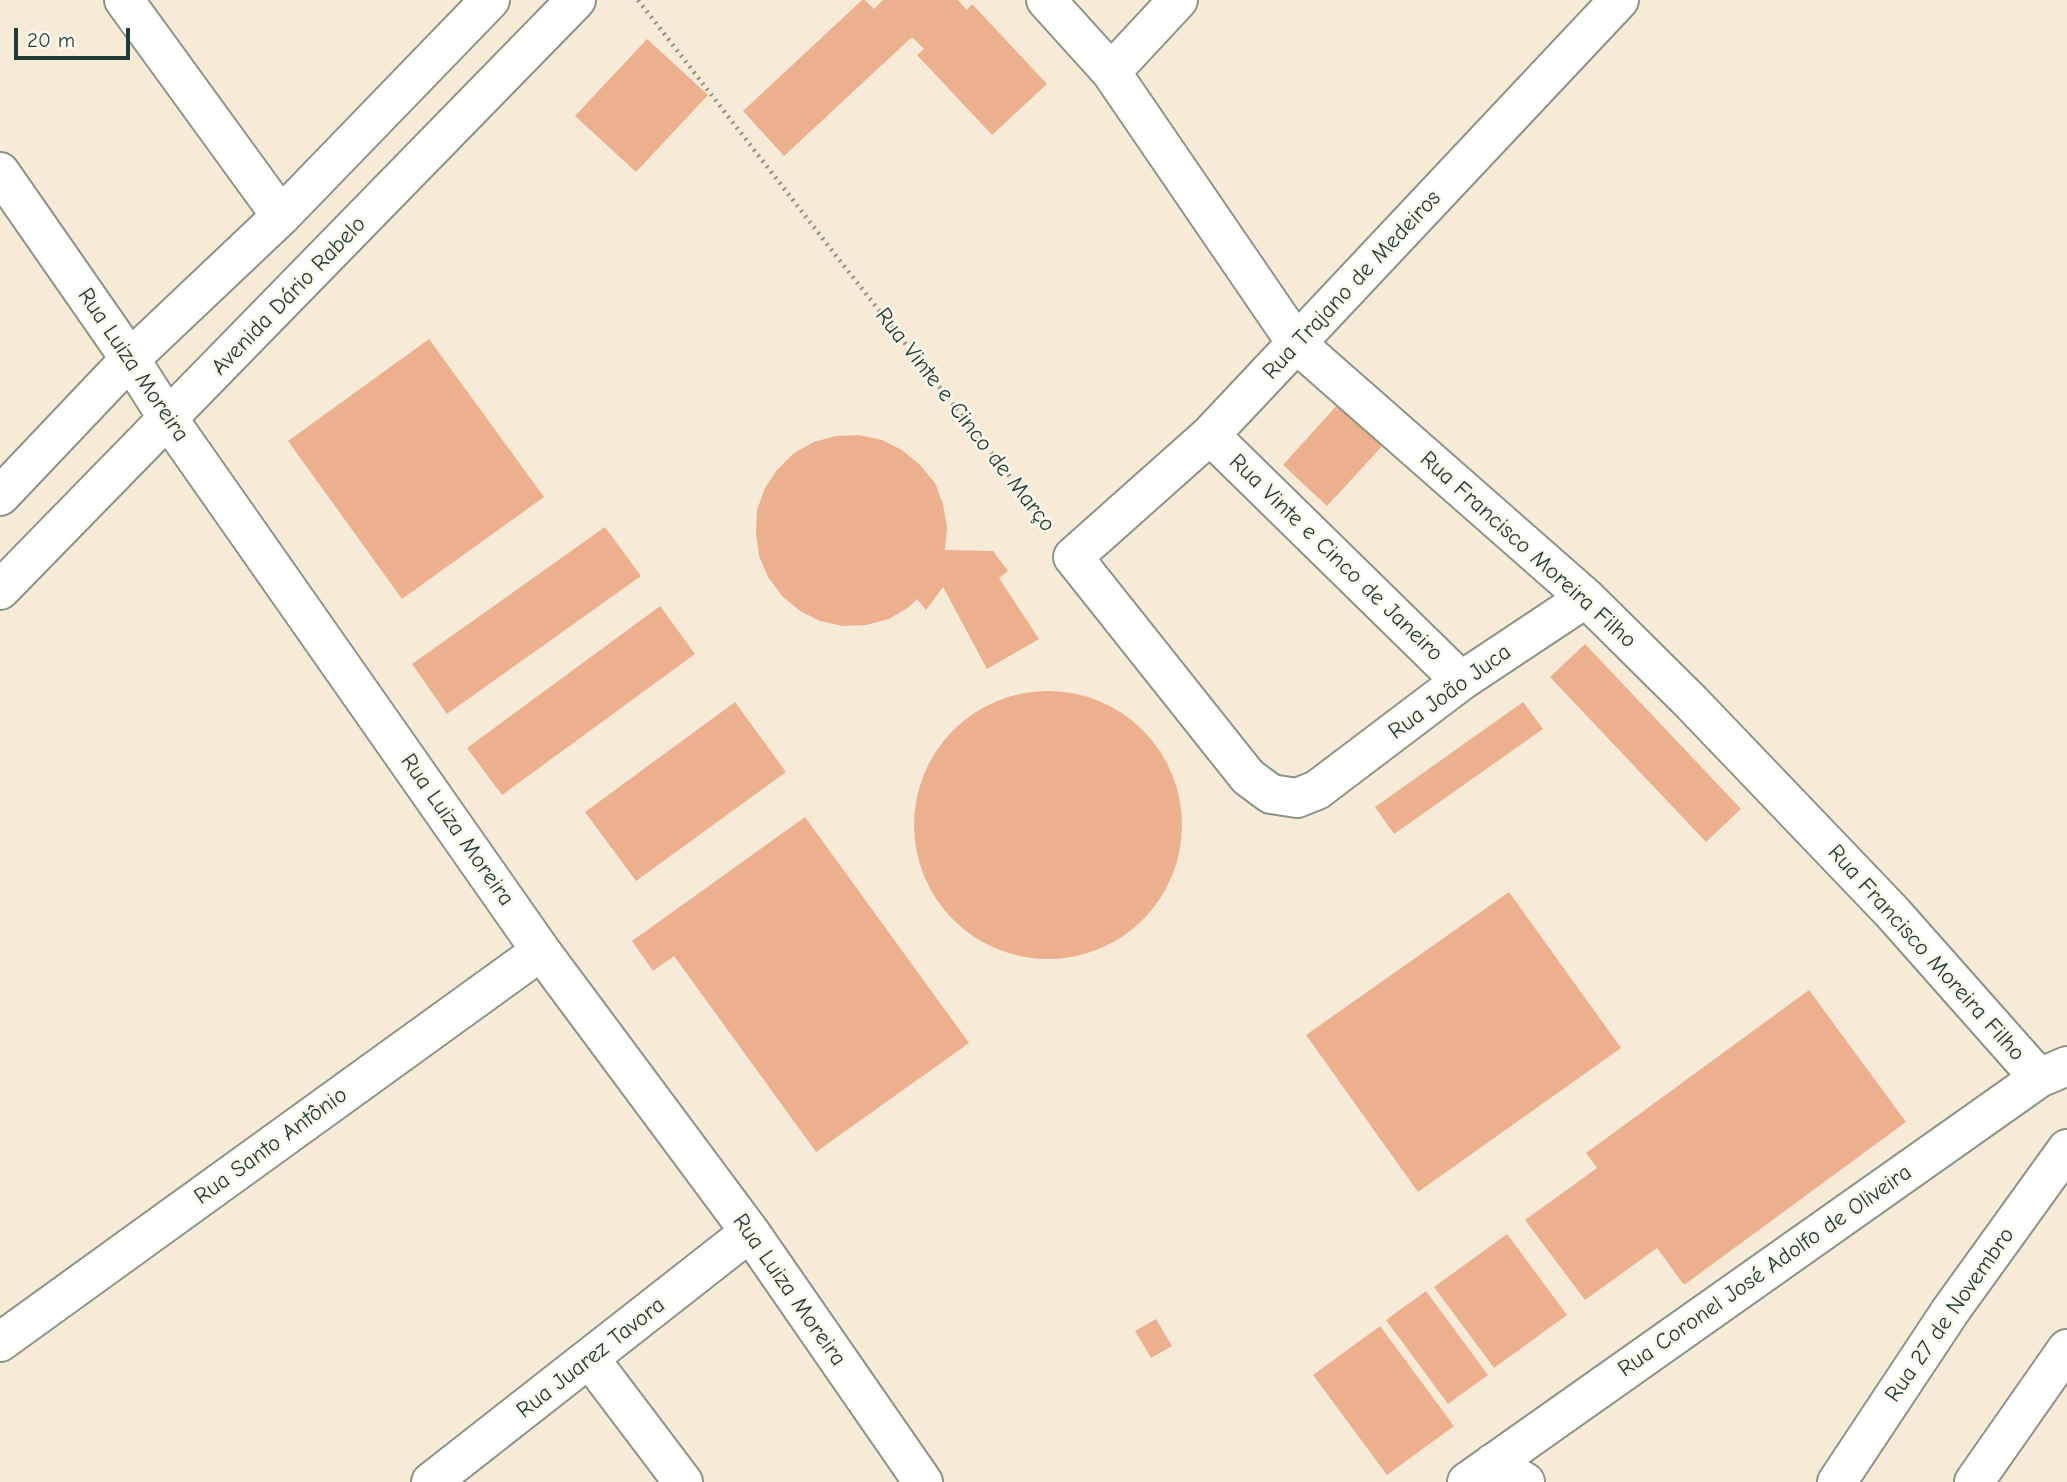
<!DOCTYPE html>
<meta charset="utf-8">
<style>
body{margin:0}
#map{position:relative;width:2067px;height:1482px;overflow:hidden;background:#f7ebd8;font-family:"Comic Neue",sans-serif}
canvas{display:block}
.scale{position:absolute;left:14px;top:28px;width:116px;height:32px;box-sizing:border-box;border:4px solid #1f3d34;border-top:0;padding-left:9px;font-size:21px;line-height:24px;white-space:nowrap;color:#1f3d34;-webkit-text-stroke:5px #fbf7ec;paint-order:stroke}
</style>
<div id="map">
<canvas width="2067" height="1482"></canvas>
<div class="scale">20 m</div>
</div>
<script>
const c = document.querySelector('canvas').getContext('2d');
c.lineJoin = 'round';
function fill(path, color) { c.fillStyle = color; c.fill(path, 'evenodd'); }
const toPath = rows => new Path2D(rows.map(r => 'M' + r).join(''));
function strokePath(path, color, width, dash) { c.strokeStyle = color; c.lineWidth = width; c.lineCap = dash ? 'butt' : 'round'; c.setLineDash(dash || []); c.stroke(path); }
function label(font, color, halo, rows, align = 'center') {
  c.font = font + ' "Comic Neue",sans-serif'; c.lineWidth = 5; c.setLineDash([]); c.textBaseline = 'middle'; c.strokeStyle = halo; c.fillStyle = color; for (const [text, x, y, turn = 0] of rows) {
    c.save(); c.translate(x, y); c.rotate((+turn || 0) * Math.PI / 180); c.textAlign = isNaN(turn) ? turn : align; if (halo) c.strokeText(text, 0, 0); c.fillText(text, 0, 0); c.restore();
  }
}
fill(toPath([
 [862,0,865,0,874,9,883,0,958,0,967,10,972,4,1047,84,992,135,917,55,924,49,912,37,784,156,743,111],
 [647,39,708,95,636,172,575,116],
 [429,339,544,497,402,599,288,441],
 [1339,403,1384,444,1327,506,1283,465],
 [859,435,882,440,902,450,920,465,935,483,943,504,947,527,945,550,993,551,1008,571,999,578,1039,639,987,669,943,587,926,610,917,599,909,607,889,619,866,625,843,626,820,621,800,611,782,596,768,577,759,556,756,533,757,510,765,488,777,470,794,453,814,442,836,436],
 [605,527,641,576,447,714,412,664],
 [660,606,695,654,502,795,467,748],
 [1585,644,1741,809,1706,842,1550,677],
 '914 825a134 134 0 1 1 268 0a134 134 0 1 1-268 0Z',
 [735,702,786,772,636,881,585,812],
 [1523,702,1543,729,1394,834,1375,807],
 [805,817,969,1043,816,1152,674,956,653,971,632,941],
 [1509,892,1621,1048,1418,1192,1306,1035],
 [1809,990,1906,1122,1684,1285,1657,1248,1585,1300,1525,1220,1597,1168,1586,1153],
 [1507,1234,1567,1315,1494,1368,1434,1287],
 [1426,1291,1488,1375,1448,1404,1386,1320],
 [1156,1319,1172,1346,1151,1358,1135,1331],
 [1380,1326,1454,1426,1387,1475,1313,1375]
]), '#edb08f');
const minor = toPath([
 [124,0,281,216],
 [1046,0,1111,72,1297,344,1586,598,1691,702,1892,912,2039,1078],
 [1111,72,1178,0],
 [0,172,130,359,169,420,541,951,750,1232,923,1482],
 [1210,435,1461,681],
 [1586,598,1461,681,1317,790,1297,798,1271,794,1248,777,1073,557,1210,435,1619,0],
 [0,1342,541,951],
 [590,1359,683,1482],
 [1493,1463,1525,1482],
 [431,1482,750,1232],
 [1467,1482,2039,1078,2067,1066]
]);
const major = toPath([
 [0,496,130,359,281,216,490,0],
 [0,590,576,0],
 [1837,1482,1951,1310,2067,1149],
 [1974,1482,2067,1349]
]);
strokePath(minor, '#8b9486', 42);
strokePath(major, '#8b9486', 42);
strokePath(toPath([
 [638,0,844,266,1049,526]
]), '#8b9486', 4.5, [2, 5]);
strokePath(minor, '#fff', 38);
strokePath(major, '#fff', 38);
label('23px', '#1f3d34', '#fbf7ec', [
 ["Rua Trajano de Medeiros",1352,285,-47],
 ["Avenida Dário Rabelo",289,296,-46],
 ["Rua Luiza Moreira",133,365,56],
 ["Rua Vinte e Cinco de Março",965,420,52],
 ["Rua Francisco Moreira Filho",1528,550,42],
 ["Rua Vinte e Cinco de Janeiro",1336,558,44],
 ["Rua João Juca",1450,692,-36],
 ["Rua Luiza Moreira",457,830,55],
 ["Rua Francisco Moreira Filho",1926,953,48],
 ["Rua Santo Antônio",271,1146,-36],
 ["Rua Coronel José Adolfo de Oliveira",1765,1271,-35],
 ["Rua Luiza Moreira",789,1290,55],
 ["Rua 27 de Novembro",1950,1315,-55],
 ["Rua Juarez Tavora",591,1358,-38]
]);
</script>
